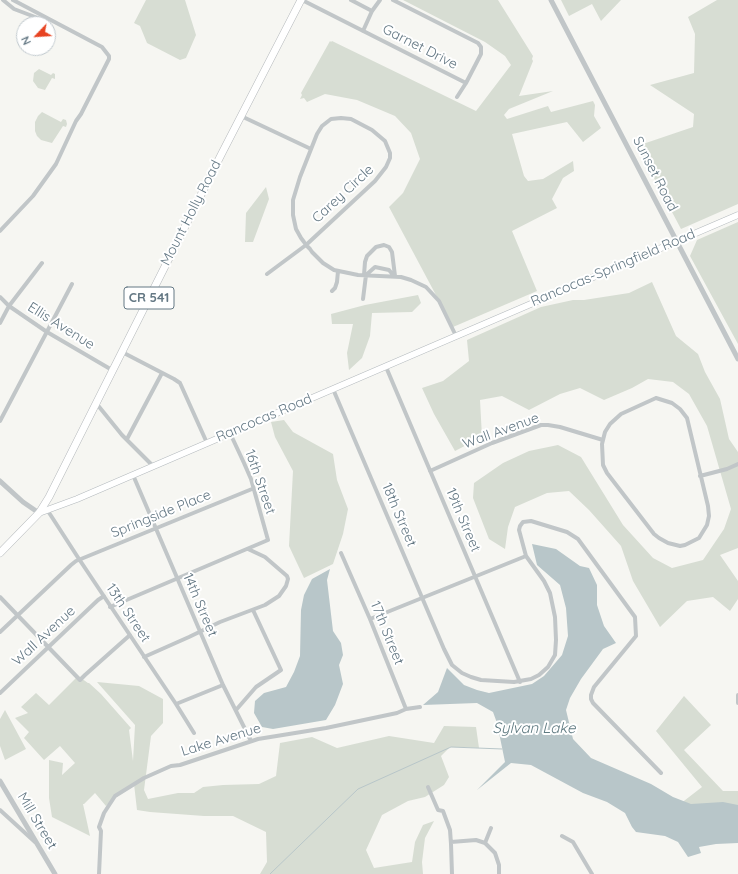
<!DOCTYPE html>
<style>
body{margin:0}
#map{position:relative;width:738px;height:874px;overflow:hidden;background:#f6f6f2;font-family:Quicksand,sans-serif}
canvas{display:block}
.north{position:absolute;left:16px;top:16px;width:40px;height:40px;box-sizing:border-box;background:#fff;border:1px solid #c1c9ce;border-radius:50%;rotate:245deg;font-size:11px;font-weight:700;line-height:16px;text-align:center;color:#647884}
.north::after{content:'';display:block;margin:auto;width:14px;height:18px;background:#e74321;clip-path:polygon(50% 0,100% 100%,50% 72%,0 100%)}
</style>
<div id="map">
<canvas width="738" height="874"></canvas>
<div class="north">N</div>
</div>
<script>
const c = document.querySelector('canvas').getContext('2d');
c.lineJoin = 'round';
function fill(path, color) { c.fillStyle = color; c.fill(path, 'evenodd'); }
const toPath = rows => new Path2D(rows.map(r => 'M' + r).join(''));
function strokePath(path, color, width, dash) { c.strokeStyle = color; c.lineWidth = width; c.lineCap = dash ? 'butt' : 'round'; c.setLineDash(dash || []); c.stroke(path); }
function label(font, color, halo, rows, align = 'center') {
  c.font = font + ' Quicksand,sans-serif'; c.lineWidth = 4; c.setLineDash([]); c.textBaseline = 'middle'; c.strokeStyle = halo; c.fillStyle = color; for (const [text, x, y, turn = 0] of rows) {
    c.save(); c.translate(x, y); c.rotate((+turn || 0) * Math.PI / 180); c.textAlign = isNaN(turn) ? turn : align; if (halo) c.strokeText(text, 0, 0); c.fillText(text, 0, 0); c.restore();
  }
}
fill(toPath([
 [146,0,185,0,196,35,186,58,180,60,147,43,140,26,134,23],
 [403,0,498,0,533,56,532,59,533,61,519,96,553,91,509,109,504,115,507,119,548,106,551,112,593,101,595,105,594,116,601,128,583,142,567,122,512,134,524,176,528,181,543,179,573,161,574,171,563,178,552,199,557,208,512,231,537,291,453,327,389,207,403,193,420,159,411,133,395,116,357,100,325,94,307,102,304,98,300,99,302,95,301,93,330,41,331,42,332,41,476,111,511,65,505,56,485,42],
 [561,0,621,0,601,21,592,4,569,16],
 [717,0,738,0,738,204,681,229,637,146,693,127,694,114,650,85,694,73,695,34,688,17],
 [39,69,51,75,53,73,55,74,55,79,52,78,45,90,38,88,33,81,34,73],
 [42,112,61,122,63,119,66,120,67,124,66,127,63,126,52,143,41,140,37,136,35,131,35,122,38,116],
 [266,187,269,199,253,242,245,242,246,213],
 [738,222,738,344,690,256,697,240],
 [652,282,676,336,698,354,705,372,720,399,729,439,738,452,738,548,720,555,738,581,738,599,730,611,713,597,687,601,660,627,633,581,621,546,589,510,569,491,547,493,515,507,508,527,505,549,489,539,473,498,474,483,503,463,529,451,558,445,581,457,623,525,653,558,672,568,703,560,724,529,731,509,707,426,689,394,673,382,648,379,632,388,604,400,580,388,560,394,529,410,502,396,480,400,482,437,455,451,434,414,422,388,443,381,469,361,467,340,541,307,573,300,584,300,629,293],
 [418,295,421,303,412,312,372,313,370,336,362,358,349,370,347,353,353,324,332,324,331,314,365,305],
 [284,420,293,432,333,454,337,480,348,509,343,534,333,564,304,578,289,546,293,471,275,437,271,422],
 [78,676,88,683,89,683,101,694,131,728,129,730,133,761,135,725,97,682,139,686,163,699,163,723,151,736,144,790,148,799,178,793,194,793,203,787,223,785,259,784,276,776,280,743,312,737,337,748,389,736,434,743,444,726,476,727,479,748,450,747,441,756,449,777,444,785,425,797,408,801,382,815,366,850,374,868,412,862,415,842,423,825,434,821,425,838,422,862,423,874,260,874,267,862,266,832,233,816,204,816,150,812,137,810,134,784,127,788,106,806,95,793,84,804,83,804,90,836,52,817,49,798,49,760,63,763,62,775,75,763,60,746,44,760,24,738,29,732,15,718,28,713,21,707,36,693,49,705],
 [684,696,711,725,684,750,723,791,738,791,738,809,680,804,702,787,656,731],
 [5,710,26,749,5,760,0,746,0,719]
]), '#d7ddd3');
fill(toPath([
 [532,544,556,549,580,566,589,568,597,585,597,605,604,626,616,643,603,649,581,679,570,698,566,710,573,739,591,758,651,784,673,797,691,804,723,802,738,805,738,843,716,844,699,847,701,853,688,857,678,842,665,836,636,832,632,827,625,813,607,802,583,793,531,765,511,763,477,790,505,762,497,723,493,712,477,703,423,705,438,692,447,668,464,685,477,690,489,693,532,684,544,676,562,655,568,636,566,608,560,585,537,565],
 [330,569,327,580,333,631,341,643,343,655,339,665,343,684,335,705,326,720,273,729,262,727,254,713,255,701,264,693,286,687,294,672,300,656,301,610,304,595,312,579]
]), '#b8c6c9');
strokePath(toPath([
 [270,874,358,789,451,747,502,749]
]), '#b8c6c9', 1);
const secondary = toPath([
 [39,513,77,499,738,215]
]);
const trunk = toPath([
 [0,553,39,513,49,497,222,153,301,0]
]);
strokePath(secondary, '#b3b9bd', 7);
strokePath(trunk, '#b4b8bb', 8);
strokePath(toPath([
 [3,0,14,9,43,20,48,19],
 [302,0,466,83],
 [351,0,372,11],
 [393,0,478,43,481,47,481,54,466,83,457,97],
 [363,31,372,11,380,0],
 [241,116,311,149],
 [0,231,33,196,56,164,76,121,81,114,109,59,109,56,102,47,13,0],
 [267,274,306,245,375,181,386,167,390,158,390,153,385,141,372,130,351,119,341,118,331,119,322,126,317,134,300,177,293,200,293,215,296,229,301,238,304,242,306,245,310,249,312,252,323,263,334,270,358,275,401,277,411,280,426,287,439,301,456,336],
 [364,275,365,262,367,256,376,247,384,245,389,247,392,252,395,276],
 [332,291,335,288,337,282,338,271],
 [0,297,9,306,47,332,112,370],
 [363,299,366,275,375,267,389,270,394,276],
 [0,323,9,306,42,263],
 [122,352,174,379,180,383,207,443],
 [386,367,520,682],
 [333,389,444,649,452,665,462,673,471,677,481,680,514,682,531,679,539,675,548,667,555,655,556,640,555,617,550,593,544,581,526,556,519,530,520,526,523,522,531,521,567,532,578,539,635,617,636,636,594,687,591,695,591,699,593,703,661,773],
 [656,398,672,403,680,409,687,418,708,506,709,516,707,525,699,538,685,545,680,546,668,543,659,538,654,534,607,473,603,465,602,444,605,432,610,424,621,414,656,398],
 [96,403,122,435,153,466],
 [0,421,72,284],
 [127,439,162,373],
 [430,471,492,443,541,425,548,425,560,427,603,440],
 [133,475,223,685,251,741],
 [700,476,727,469,738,464],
 [46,508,79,559,176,704,194,733],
 [341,553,370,619,406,709],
 [0,597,80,680,85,675,130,635],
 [110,607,268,540,251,479,244,463,230,433],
 [370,619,526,556],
 [0,632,71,565,76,561,252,489],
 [144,657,189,637,220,622,265,605,279,596,286,586,288,579,287,576,265,557,248,549],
 [0,693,98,600,104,596],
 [738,695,738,703],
 [176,704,223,685],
 [236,710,256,687,281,670,253,610],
 [428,787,438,810,443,811,450,830,451,844,452,874],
 [0,810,35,842],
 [562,836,573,842,592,874],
 [451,842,476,840,485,843,495,853,499,865,499,874],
 [485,843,491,828],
 [99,874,101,831,99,827,104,813,115,796,144,778,171,766,180,765,258,739,326,728,397,713,406,709,420,707]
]), '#c1c6c8', 4);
strokePath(toPath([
 [551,0,738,359],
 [0,481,23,502,39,513],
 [0,781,55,874]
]), '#c1c6c8', 5);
strokePath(secondary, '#fff', 6);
strokePath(trunk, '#fff', 7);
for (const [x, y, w] of [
 [149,298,50]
]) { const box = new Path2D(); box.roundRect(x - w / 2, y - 11, w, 22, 3); c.fillStyle = '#fff'; c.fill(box); strokePath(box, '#647884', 1); }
label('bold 13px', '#647884', null, [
 ["CR 541",149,298]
]);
label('14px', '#647884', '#fff', [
 ["Garnet Drive",420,47,27],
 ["Sunset Road",655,174,63],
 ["Carey Circle",343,194,-43],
 ["Mount Holly Road",191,213,-63],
 ["Rancocas-Springfield Road",613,268,-23],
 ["Ellis Avenue",61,326,32],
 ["Rancocas Road",264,418,-23],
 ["Wall Avenue",501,431,-20],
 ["16th Street",260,482,71],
 ["Springside Place",161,514,-22],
 ["18th Street",399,515,67],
 ["19th Street",463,520,67],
 ["14th Street",200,605,67],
 ["13th Street",128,613,56],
 ["17th Street",387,633,68],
 ["Wall Avenue",44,636,-43],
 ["Lake Avenue",221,740,-17],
 ["Mill Street",37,821,59]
]);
label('italic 15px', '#5f7a81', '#fff', [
 ["Sylvan Lake",534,728]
]);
</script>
